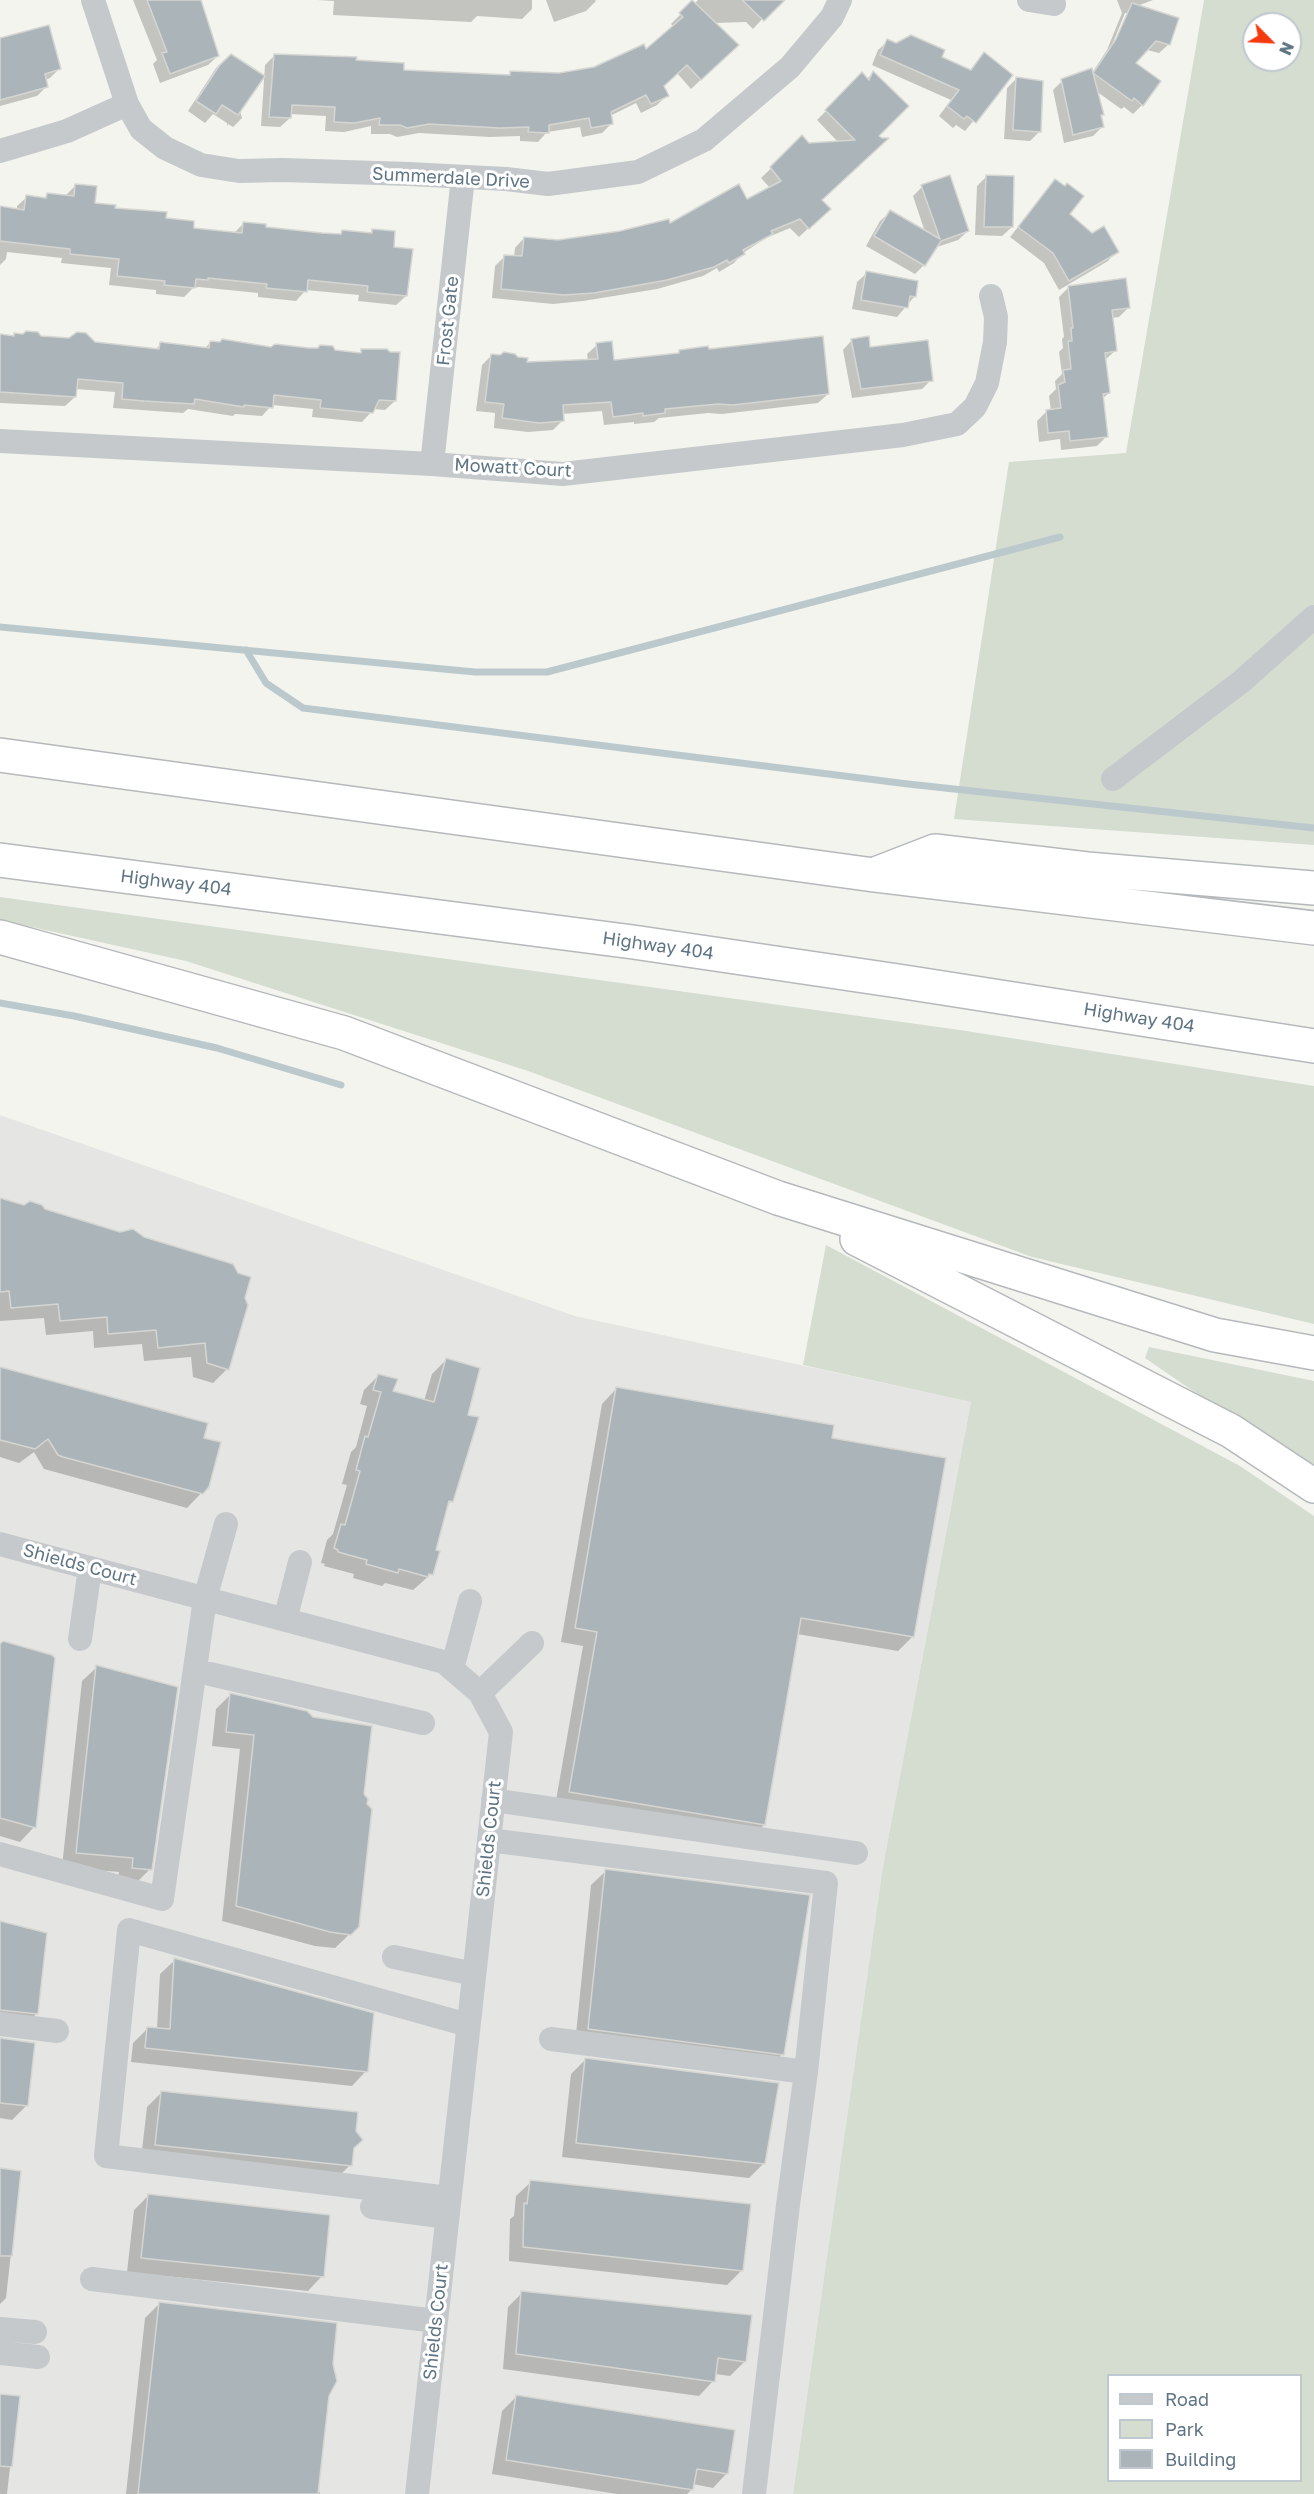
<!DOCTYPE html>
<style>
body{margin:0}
#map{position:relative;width:1314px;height:2494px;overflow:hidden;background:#f4f4ef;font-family:"Golos Text",sans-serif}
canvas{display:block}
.legend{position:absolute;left:1107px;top:2374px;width:195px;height:108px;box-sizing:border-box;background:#fff;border:2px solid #bfc8ce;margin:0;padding:8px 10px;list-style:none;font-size:18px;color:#607584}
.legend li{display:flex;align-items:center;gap:12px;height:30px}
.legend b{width:30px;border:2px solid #bfc8ce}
.north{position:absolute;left:1242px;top:12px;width:60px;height:60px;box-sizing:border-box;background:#fff;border:2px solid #bfc8ce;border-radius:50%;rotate:114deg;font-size:16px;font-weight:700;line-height:24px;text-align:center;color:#607584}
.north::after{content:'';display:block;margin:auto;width:21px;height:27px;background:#f53a0f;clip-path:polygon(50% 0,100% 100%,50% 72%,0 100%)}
</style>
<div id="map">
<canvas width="1314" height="2494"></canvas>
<ul class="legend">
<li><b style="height:8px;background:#c6c9cc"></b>Road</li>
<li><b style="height:16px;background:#d5dcd0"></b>Park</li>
<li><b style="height:16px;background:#abb4b9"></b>Building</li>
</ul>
<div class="north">N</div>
</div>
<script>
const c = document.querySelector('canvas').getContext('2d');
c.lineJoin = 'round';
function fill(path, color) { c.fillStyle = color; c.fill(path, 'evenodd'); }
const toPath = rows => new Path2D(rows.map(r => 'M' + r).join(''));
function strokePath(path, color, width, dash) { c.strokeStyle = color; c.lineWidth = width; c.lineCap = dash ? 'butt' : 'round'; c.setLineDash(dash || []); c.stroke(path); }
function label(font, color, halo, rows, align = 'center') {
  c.font = font + ' "Golos Text",sans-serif'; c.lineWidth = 6; c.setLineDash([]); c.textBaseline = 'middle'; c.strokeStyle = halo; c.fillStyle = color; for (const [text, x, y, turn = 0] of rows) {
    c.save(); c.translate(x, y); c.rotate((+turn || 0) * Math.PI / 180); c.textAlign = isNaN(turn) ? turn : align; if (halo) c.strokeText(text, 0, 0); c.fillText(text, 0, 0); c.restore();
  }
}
fill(toPath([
 [0,1115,575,1316,971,1402,883,1866,793,2494,0,2494]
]), '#e5e5e3');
fill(toPath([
 [1204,0,1314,0,1314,845,954,819,1009,462,1126,453],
 [1254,24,1290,24,1290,60,1254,60],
 [0,897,960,1030,1314,1086,1314,1324,1032,1257,528,1071,186,961,0,920],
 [826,1245,1240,1466,1314,1516,1314,2494,793,2494,883,1866,971,1402,803,1365],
 [1108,2376,1300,2376,1300,2480,1108,2480],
 [1149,1347,1314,1381,1314,1465,1193,1391,1145,1358]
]), '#d5dcd0');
fill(toPath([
 [133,0,202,0,200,2,218,56,208,65,160,83,153,64,157,60],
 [317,0,532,0,532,9,522,19,477,16,471,22,333,15,334,1],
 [546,0,595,0,596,1,586,11,554,22],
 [698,0,780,0,753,29,746,22,715,23,728,54,691,89,677,73,663,87,667,95,657,105,641,113,636,103,610,116,611,124,602,133,582,137,580,127,547,132,538,142,520,141,520,136,490,137,419,133,397,137,390,134,371,134,371,126,344,132,325,131,326,116,290,114,290,118,280,127,261,126,265,65,274,56,355,62,402,71,507,76,511,72,559,74,594,69,646,51,674,27,671,24,693,2,694,4],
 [1117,0,1153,0,1137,6,1169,44,1159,53,1147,50,1134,64,1142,105,1133,114,1124,107,1121,109,1096,91,1102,127,1093,136,1064,143,1053,90,1062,81,1092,73,1107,50,1122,13],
 [1125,13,1128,13,1115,47,1112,45],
 [48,27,59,69,50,78,45,80,47,86,37,96,0,106,0,38],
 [888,41,940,58,969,71,984,54,1011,75,965,131,956,125,953,128,939,116,951,100,872,65,878,50],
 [225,59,242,118,233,127,228,124,227,126,227,123,213,114,205,123,188,111,216,68],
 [873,73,877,136,820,200,819,218,799,237,790,228,766,238,743,253,734,263,719,272,717,268,703,276,657,289,583,301,553,304,492,298,495,266,505,256,514,257,515,248,524,238,558,242,669,225,747,201,770,188,761,178,802,138,809,145,839,143,817,120,862,75,867,79],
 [1016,79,1040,131,1030,141,1004,139,1007,88],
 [986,177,1012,227,1002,236,975,235,977,186],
 [1055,181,1067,214,1092,235,1117,251,1108,261,1059,290,1044,263,1010,237],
 [75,186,93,204,165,219,192,230,234,233,244,223,264,229,339,235,342,232,369,234,373,230,392,248,406,296,396,305,358,301,359,295,306,290,296,301,258,297,258,293,199,287,193,288,184,297,156,294,156,290,109,285,111,268,61,263,62,258,7,252,6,259,0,265,0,207,17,210,17,206,27,197,43,199,47,195,66,195],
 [922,187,968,231,958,240,934,248,924,265,915,274,866,246,880,221,890,212,925,232,913,196],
 [867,273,914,297,897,317,852,309,857,282],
 [1068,288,1128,308,1119,317,1111,318,1115,351,1105,360,1109,393,1102,399,1107,436,1097,446,1061,450,1060,439,1039,442,1037,421,1046,412,1051,411,1049,396,1056,389,1055,381,1062,374,1059,352,1063,348,1062,339,1064,337,1059,297],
 [15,335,155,350,161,344,204,349,210,343,358,354,362,351,373,352,376,349,398,354,395,401,385,410,374,409,362,422,312,417,313,409,272,405,262,416,235,414,233,416,188,409,183,413,113,408,115,392,76,389,75,397,65,406,0,403,0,349],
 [852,340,931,380,922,389,852,398,843,350],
 [597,345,613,361,676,355,679,351,707,351,828,394,818,403,722,414,708,413,659,418,654,422,634,424,634,422,604,425,602,411,562,414,562,421,553,430,528,432,494,428,495,413,476,411,482,365,491,356,526,363,588,361,587,354],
 [0,1199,44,1210,120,1234,227,1369,213,1383,193,1377,191,1357,144,1361,142,1344,94,1348,93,1331,46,1335,44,1318,0,1321],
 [446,1360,466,1416,451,1501,446,1506,434,1551,431,1574,413,1590,385,1583,382,1586,353,1578,354,1574,324,1566,325,1564,321,1563,327,1540,333,1534,347,1485,342,1484,351,1452,356,1447,367,1406,360,1404,364,1390,378,1376,391,1392,424,1401,432,1374],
 [0,1369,202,1439,208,1486,187,1508,44,1469,34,1452,19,1463,0,1457],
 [616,1389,830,1439,944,1459,912,1637,898,1651,797,1634,764,1825,749,1839,555,1806,583,1646,561,1642,602,1404],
 [0,1646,34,1827,20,1842,0,1836],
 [97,1667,150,1869,136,1883,118,1882,119,1872,62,1867,82,1681],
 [230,1695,363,1794,358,1926,335,1948,315,1946,222,1921,240,1749,212,1746,216,1709],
 [606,1871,782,2054,768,2068,575,2044,591,1885],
 [0,1923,36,2014,22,2028,0,2026],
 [175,1960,366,2071,352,2086,131,2062,133,2043,148,2028,157,2029,160,1974],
 [0,2038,27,2105,12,2120,0,2118],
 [586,2059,764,2163,749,2178,562,2157,571,2074],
 [161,2093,354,2131,350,2165,336,2179,141,2159,147,2107],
 [0,2170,20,2172,6,2298,0,2304],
 [531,2182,742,2270,727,2285,509,2261,510,2219,514,2216,516,2196],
 [148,2196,322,2276,308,2291,127,2272,134,2210],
 [522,2293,745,2361,730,2376,715,2374,713,2381,699,2396,503,2369,508,2307],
 [160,2303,328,2395,318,2486,320,2494,126,2494,145,2318],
 [0,2396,18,2398,7,2494,0,2494],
 [517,2396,727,2473,713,2488,693,2484,692,2489,687,2494,617,2494,492,2474,502,2411]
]), '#0003');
strokePath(toPath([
 [0,627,475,672,547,672,1060,537],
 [246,650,266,683,303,708,908,784,1314,828],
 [0,1003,74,1016,217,1048,341,1085]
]), '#bbc9cd', 7);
const building = toPath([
 [147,0,201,0,219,56,170,74,162,53,167,52,147,0],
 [692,0,739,45,701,80,687,65,664,86,669,96,651,104,646,95,611,112,613,124,591,128,589,118,549,125,549,133,528,132,529,127,500,128,429,124,407,128,400,125,379,125,380,118,354,123,334,122,335,107,292,105,291,118,269,117,274,54,357,57,356,60,404,63,404,70,510,75,510,71,559,73,594,67,644,44,646,49,683,17,679,13,692,0],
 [742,0,785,0,764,21,742,0],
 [1132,3,1179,18,1170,45,1156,41,1136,63,1161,81,1143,106,1134,98,1132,101,1093,73,1104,115,1101,115,1104,127,1073,135,1061,79,1092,68,1093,73,1116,39,1132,3],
 [49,25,61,69,45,74,48,87,0,100,0,38,49,25],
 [911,35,945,50,942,57,971,70,984,52,1013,75,976,123,967,116,964,119,947,106,959,90,880,55,887,39,896,43,911,35],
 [231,54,265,76,238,115,222,105,216,114,196,101,219,66,231,54],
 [873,71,909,106,879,136,882,138,889,138,822,200,831,209,809,229,800,219,771,231,773,234,743,250,745,254,729,263,727,260,714,267,667,280,594,293,564,295,501,289,504,255,522,256,524,237,558,240,620,231,669,219,670,223,739,184,747,199,781,181,770,167,802,135,809,143,855,140,825,110,862,72,869,80,873,71],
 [1016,77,1043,81,1041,132,1013,130,1016,77],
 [950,175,969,231,941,241,925,266,874,236,890,210,940,239,921,185,950,175],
 [986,175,1014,176,1013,227,984,227,986,175],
 [1055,179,1065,186,1067,183,1084,196,1070,214,1092,233,1104,226,1119,252,1069,281,1053,253,1018,227,1055,179],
 [75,184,97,186,95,203,116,205,115,208,167,212,166,218,194,221,194,228,242,233,243,222,266,224,266,227,322,233,341,234,342,230,372,233,372,229,395,231,394,247,413,249,407,296,367,292,368,286,308,280,307,292,266,288,267,284,208,278,208,280,196,279,195,288,164,285,165,281,117,276,119,259,70,254,70,249,0,241,0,206,24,210,26,195,46,198,47,193,74,196,75,184],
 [866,271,918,281,916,297,910,296,908,308,861,300,866,271],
 [1126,278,1130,308,1112,310,1117,351,1105,353,1110,393,1103,394,1108,437,1070,441,1069,431,1048,433,1046,410,1061,408,1058,385,1065,382,1063,370,1071,369,1068,341,1072,341,1071,328,1073,328,1068,286,1126,278],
 [26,331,38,332,41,336,69,338,77,332,86,333,95,342,159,349,160,342,209,348,210,341,220,342,222,339,271,347,275,344,309,348,318,348,320,345,333,346,335,350,361,353,361,349,387,349,390,352,400,352,396,401,379,400,373,413,320,408,321,400,274,395,273,408,244,405,244,407,195,399,194,404,144,401,122,399,123,383,78,379,76,397,0,392,0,334,14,336,14,333,23,334,26,331],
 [823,336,829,394,733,405,718,404,665,409,665,413,643,416,643,413,613,417,611,402,563,405,564,421,539,423,502,418,504,404,485,402,491,354,500,355,504,352,515,354,518,357,528,358,527,362,598,359,596,343,612,341,614,360,679,353,679,350,708,346,709,349,823,336],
 [869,336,870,347,928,340,933,381,861,389,851,339,869,336],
 [0,1198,24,1205,30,1201,42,1205,45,1209,120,1232,133,1229,144,1237,233,1264,238,1273,251,1277,245,1298,248,1305,229,1370,207,1363,205,1343,158,1348,156,1330,108,1334,107,1317,60,1321,58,1304,11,1308,9,1291,0,1292,0,1198],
 [446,1358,480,1368,468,1415,479,1417,453,1502,449,1501,436,1550,440,1551,433,1575,429,1574,428,1577,399,1569,398,1573,366,1564,367,1560,338,1552,338,1550,334,1548,341,1524,345,1525,360,1471,356,1470,365,1436,368,1437,381,1392,373,1390,378,1374,398,1379,393,1391,434,1402,446,1358],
 [0,1367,208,1423,204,1438,221,1442,209,1487,203,1494,63,1457,58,1455,48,1439,35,1449,0,1440,0,1367],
 [616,1387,834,1425,832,1438,946,1458,914,1637,801,1618,765,1825,569,1792,597,1632,575,1628,616,1387],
 [3,1641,52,1655,55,1658,36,1828,0,1818,0,1644,3,1641],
 [96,1665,178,1687,152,1870,132,1868,133,1858,76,1853,96,1665],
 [230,1693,307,1711,313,1717,372,1726,364,1794,368,1799,367,1804,372,1809,359,1927,351,1935,330,1932,236,1906,254,1735,226,1732,230,1693],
 [605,1869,810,1895,784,2055,588,2029,605,1869],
 [0,1921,47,1933,38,2014,0,2010,0,1921],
 [174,1958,374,2013,368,2072,145,2048,147,2027,170,2029,174,1958],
 [0,2038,35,2043,28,2106,0,2103,0,2038],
 [585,2058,779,2083,765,2164,576,2143,585,2058],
 [161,2091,358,2112,356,2131,363,2140,354,2148,352,2166,155,2145,161,2091],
 [0,2168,21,2171,12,2256,0,2256,0,2168],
 [530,2180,751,2204,743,2271,523,2247,524,2203,527,2204,530,2180],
 [148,2194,330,2215,324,2277,141,2258,148,2194],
 [521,2291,752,2315,746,2362,718,2358,715,2382,516,2354,521,2291],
 [159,2302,337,2323,333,2364,337,2381,329,2396,318,2494,138,2494,159,2302],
 [0,2394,20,2396,12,2467,0,2466,0,2394],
 [516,2395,735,2430,728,2474,697,2469,693,2490,506,2460,516,2395]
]);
fill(building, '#abb4b9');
strokePath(building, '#d5d5d2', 1.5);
const highway = toPath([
 [0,755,874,875,1314,928],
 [0,860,633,942,898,981,1314,1046],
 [878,873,935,851,1087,869,1314,888],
 [0,937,344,1033,778,1198,1215,1335,1314,1353],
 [857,1239,1231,1431,1314,1486]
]);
strokePath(highway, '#b5b9bc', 36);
strokePath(toPath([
 [93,0,127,104,141,129,165,148,201,165,239,171,283,170,409,174,506,179,548,184,638,172,704,140,790,67,832,17,840,0],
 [1029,0,1054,4],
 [0,151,67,131,127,104],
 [0,441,432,464,563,474,903,435,957,424,975,407,987,383,995,342,996,317,991,296],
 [432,464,463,177],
 [1113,779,1242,681,1314,617],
 [0,1544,444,1662,480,1693,501,1732,417,2494],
 [285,1620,300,1562],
 [80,1639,90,1568],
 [452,1669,470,1601],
 [210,1674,423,1723],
 [480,1693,532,1643],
 [493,1800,856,1853],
 [489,1840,826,1883,806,2072,788,2205,754,2494],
 [0,1854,162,1899,205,1599,226,1524],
 [394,1957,474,1974],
 [0,2024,57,2031],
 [551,2039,806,2072],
 [449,2198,106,2156,129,1930,468,2025],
 [372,2207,447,2217],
 [92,2279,436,2321],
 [0,2329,35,2332],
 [0,2353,38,2357]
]), '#c6c9cc', 24);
strokePath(highway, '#fff', 33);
label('18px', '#607584', '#fff', [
 ["Summerdale Drive",451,178,3],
 ["Frost Gate",448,321,-84],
 ["Mowatt Court",513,468,3],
 ["Highway 404",176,883,7],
 ["Highway 404",658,946,8],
 ["Highway 404",1139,1018,9],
 ["Shields Court",80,1565,15],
 ["Shields Court",489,1839,-84],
 ["Shields Court",436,2322,-84]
]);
</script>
